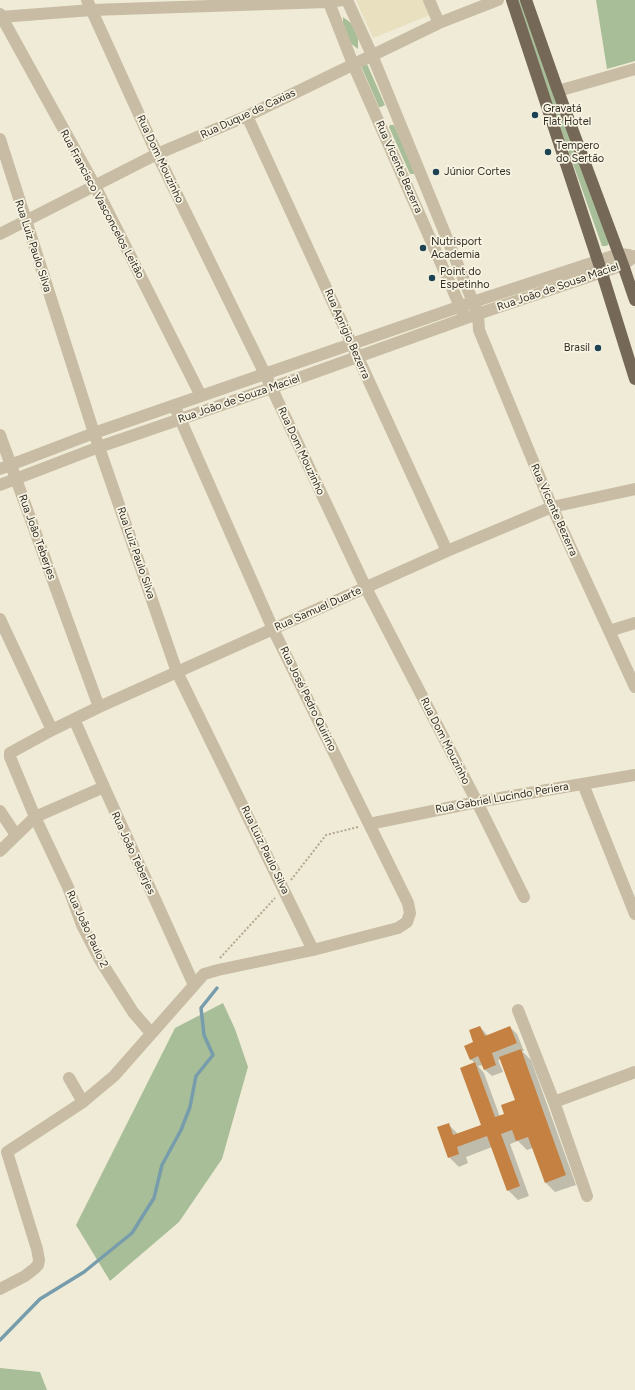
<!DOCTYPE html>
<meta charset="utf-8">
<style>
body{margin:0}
canvas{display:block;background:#f0ebd7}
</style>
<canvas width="635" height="1390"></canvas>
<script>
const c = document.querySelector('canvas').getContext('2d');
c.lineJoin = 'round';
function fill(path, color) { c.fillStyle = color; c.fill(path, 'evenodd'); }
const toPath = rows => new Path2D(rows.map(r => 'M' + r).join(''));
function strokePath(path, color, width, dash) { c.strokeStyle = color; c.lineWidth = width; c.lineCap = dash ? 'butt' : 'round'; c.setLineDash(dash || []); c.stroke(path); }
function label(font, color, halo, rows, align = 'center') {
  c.font = font + ' Figtree,sans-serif'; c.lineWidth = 3.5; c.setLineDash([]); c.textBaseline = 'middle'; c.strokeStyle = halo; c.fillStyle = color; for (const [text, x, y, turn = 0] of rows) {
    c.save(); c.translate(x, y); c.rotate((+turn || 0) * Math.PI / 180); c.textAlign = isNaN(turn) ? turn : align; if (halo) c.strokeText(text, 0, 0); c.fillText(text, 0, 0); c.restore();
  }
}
fill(toPath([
 [518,0,523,0,525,4,590,193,609,242,608,245,606,246,602,246,547,90],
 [596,0,635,0,635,61,607,69],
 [343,17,351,23,358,38,358,49,349,42,343,27],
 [367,64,385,105,381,107,379,107,361,66],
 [390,125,394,125,415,172,414,174,410,174,389,127],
 [223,1003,235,1029,248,1067,222,1159,179,1222,110,1281,76,1225,175,1028],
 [0,1368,40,1372,47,1390,0,1390]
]), '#a8be98');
fill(toPath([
 [356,0,423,0,430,15,373,38]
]), '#e8e0be');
fill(toPath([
 [480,1027,488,1036,510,1027,517,1034,524,1051,522,1051,531,1060,576,1185,555,1192,545,1182,533,1148,527,1150,518,1141,510,1144,529,1196,518,1200,508,1190,492,1147,466,1157,468,1163,459,1167,449,1157,448,1124,458,1134,482,1125,475,1063,470,1059],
 [501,1059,516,1100,506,1114,500,1117,484,1073,478,1066,483,1065,484,1069,492,1076,503,1072,498,1060]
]), '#0003');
strokePath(toPath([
 [0,1340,40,1299,84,1272,132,1233,154,1198,162,1165,181,1130,190,1107,196,1076,213,1055,204,1035,201,1008,217,988]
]), '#779dac', 3.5);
fill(toPath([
 [480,1026,485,1036,510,1026,517,1043,492,1053,496,1065,484,1070,478,1056,470,1060,464,1046,473,1042,469,1030],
 [521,1049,566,1175,545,1183,528,1137,516,1141,512,1130,501,1134,520,1186,507,1191,487,1136,457,1147,459,1154,448,1158,437,1127,449,1123,453,1135,481,1125,460,1068,475,1062,495,1117,504,1114,501,1105,515,1100,499,1057]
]), '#c48142');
strokePath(toPath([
 [291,880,326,835,358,827],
 [220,958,275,898]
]), '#b3a78e', 2, [2, 2]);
strokePath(toPath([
 [87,0,157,154,265,374,366,588,477,802,524,897],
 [328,0,353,64,463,313],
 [347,0,372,55,473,302,478,314,479,330,552,507,635,687],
 [429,0,439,23],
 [0,14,95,186,201,396],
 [0,17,92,10,328,2,343,0],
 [558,91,635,69],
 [247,116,447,551],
 [0,139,94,433,177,672,313,950],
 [0,234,157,154,247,116,439,23,498,0],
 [0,435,99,707],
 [0,469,94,433,473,302,619,254,629,255],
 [0,485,99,447,271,388,466,318,623,265,635,256],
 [0,619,52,730],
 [609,631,635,623],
 [74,719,104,787,194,985],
 [583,784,635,914],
 [0,811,16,835],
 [369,824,477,802,635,775],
 [0,851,35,817,104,787],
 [518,1010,554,1102,587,1196],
 [151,1033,133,1012,100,960,82,925,68,887,35,817,10,757,10,753,52,730,99,707,447,551,552,507,635,489],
 [69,1078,83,1102],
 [554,1102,635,1072],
 [0,1289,25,1276,34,1269,38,1265,39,1260,37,1249,7,1152,83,1102,114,1076,204,974,218,970,313,950,398,928,407,922,410,913,408,903,273,629,174,405]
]), '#c8bda4', 12);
strokePath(toPath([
 [512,0,602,273,635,379],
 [526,0,558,91,623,265,635,300]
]), '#756857', 12);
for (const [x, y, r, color] of [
 [535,115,4,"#1c4253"],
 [548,152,4,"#1c4253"],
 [436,172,4,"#1c4253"],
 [423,248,4,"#1c4253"],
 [432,278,4,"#1c4253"],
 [598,348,4,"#1c4253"]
]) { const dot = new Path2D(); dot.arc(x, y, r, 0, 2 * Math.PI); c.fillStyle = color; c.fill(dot); strokePath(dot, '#f8f4e3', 1.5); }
label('11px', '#332d25', '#f8f4e3', [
 ["Gravatá",543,109],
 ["Flat Hotel",543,122],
 ["Tempero",556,146],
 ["do Sertão",556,159],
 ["Júnior Cortes",444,172],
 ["Nutrisport",431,242],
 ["Academia",431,255],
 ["Point do",440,272],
 ["Espetinho",440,285],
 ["Brasil",590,348,"right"]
], 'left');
label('11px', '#332d25', '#f8f4e3', [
 ["Rua Duque de Caxias",248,114,-25],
 ["Rua Dom Mouzinho",160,159,65],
 ["Rua Vicente Bezerra",399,167,66],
 ["Rua Francisco Vasconcelos Leitâo",102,204,62],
 ["Rua Luiz Paulo Silva",33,246,72],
 ["Rua João de Sousa Maciel",558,287,-19],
 ["Rua Aprigio Bezerra",347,334,66],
 ["Rua João de Souza Maciel",239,399,-19],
 ["Rua Dom Mouzinho",301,451,65],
 ["Rua Vicente Bezerra",554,510,66],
 ["Rua João Teberjes",37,537,70],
 ["Rua Luiz Paulo Silva",136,553,71],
 ["Rua Samuel Duarte",318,609,-24],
 ["Rua José Pedro Quirino",308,699,64],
 ["Rua Dom Mouzinho",445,741,63],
 ["Rua Gabriel Lucindo Periera",502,798,-10],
 ["Rua Luiz Paulo Silva",265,850,64],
 ["Rua João Teberjes",133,853,65],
 ["Rua João Paulo 2",87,929,65]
]);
</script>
